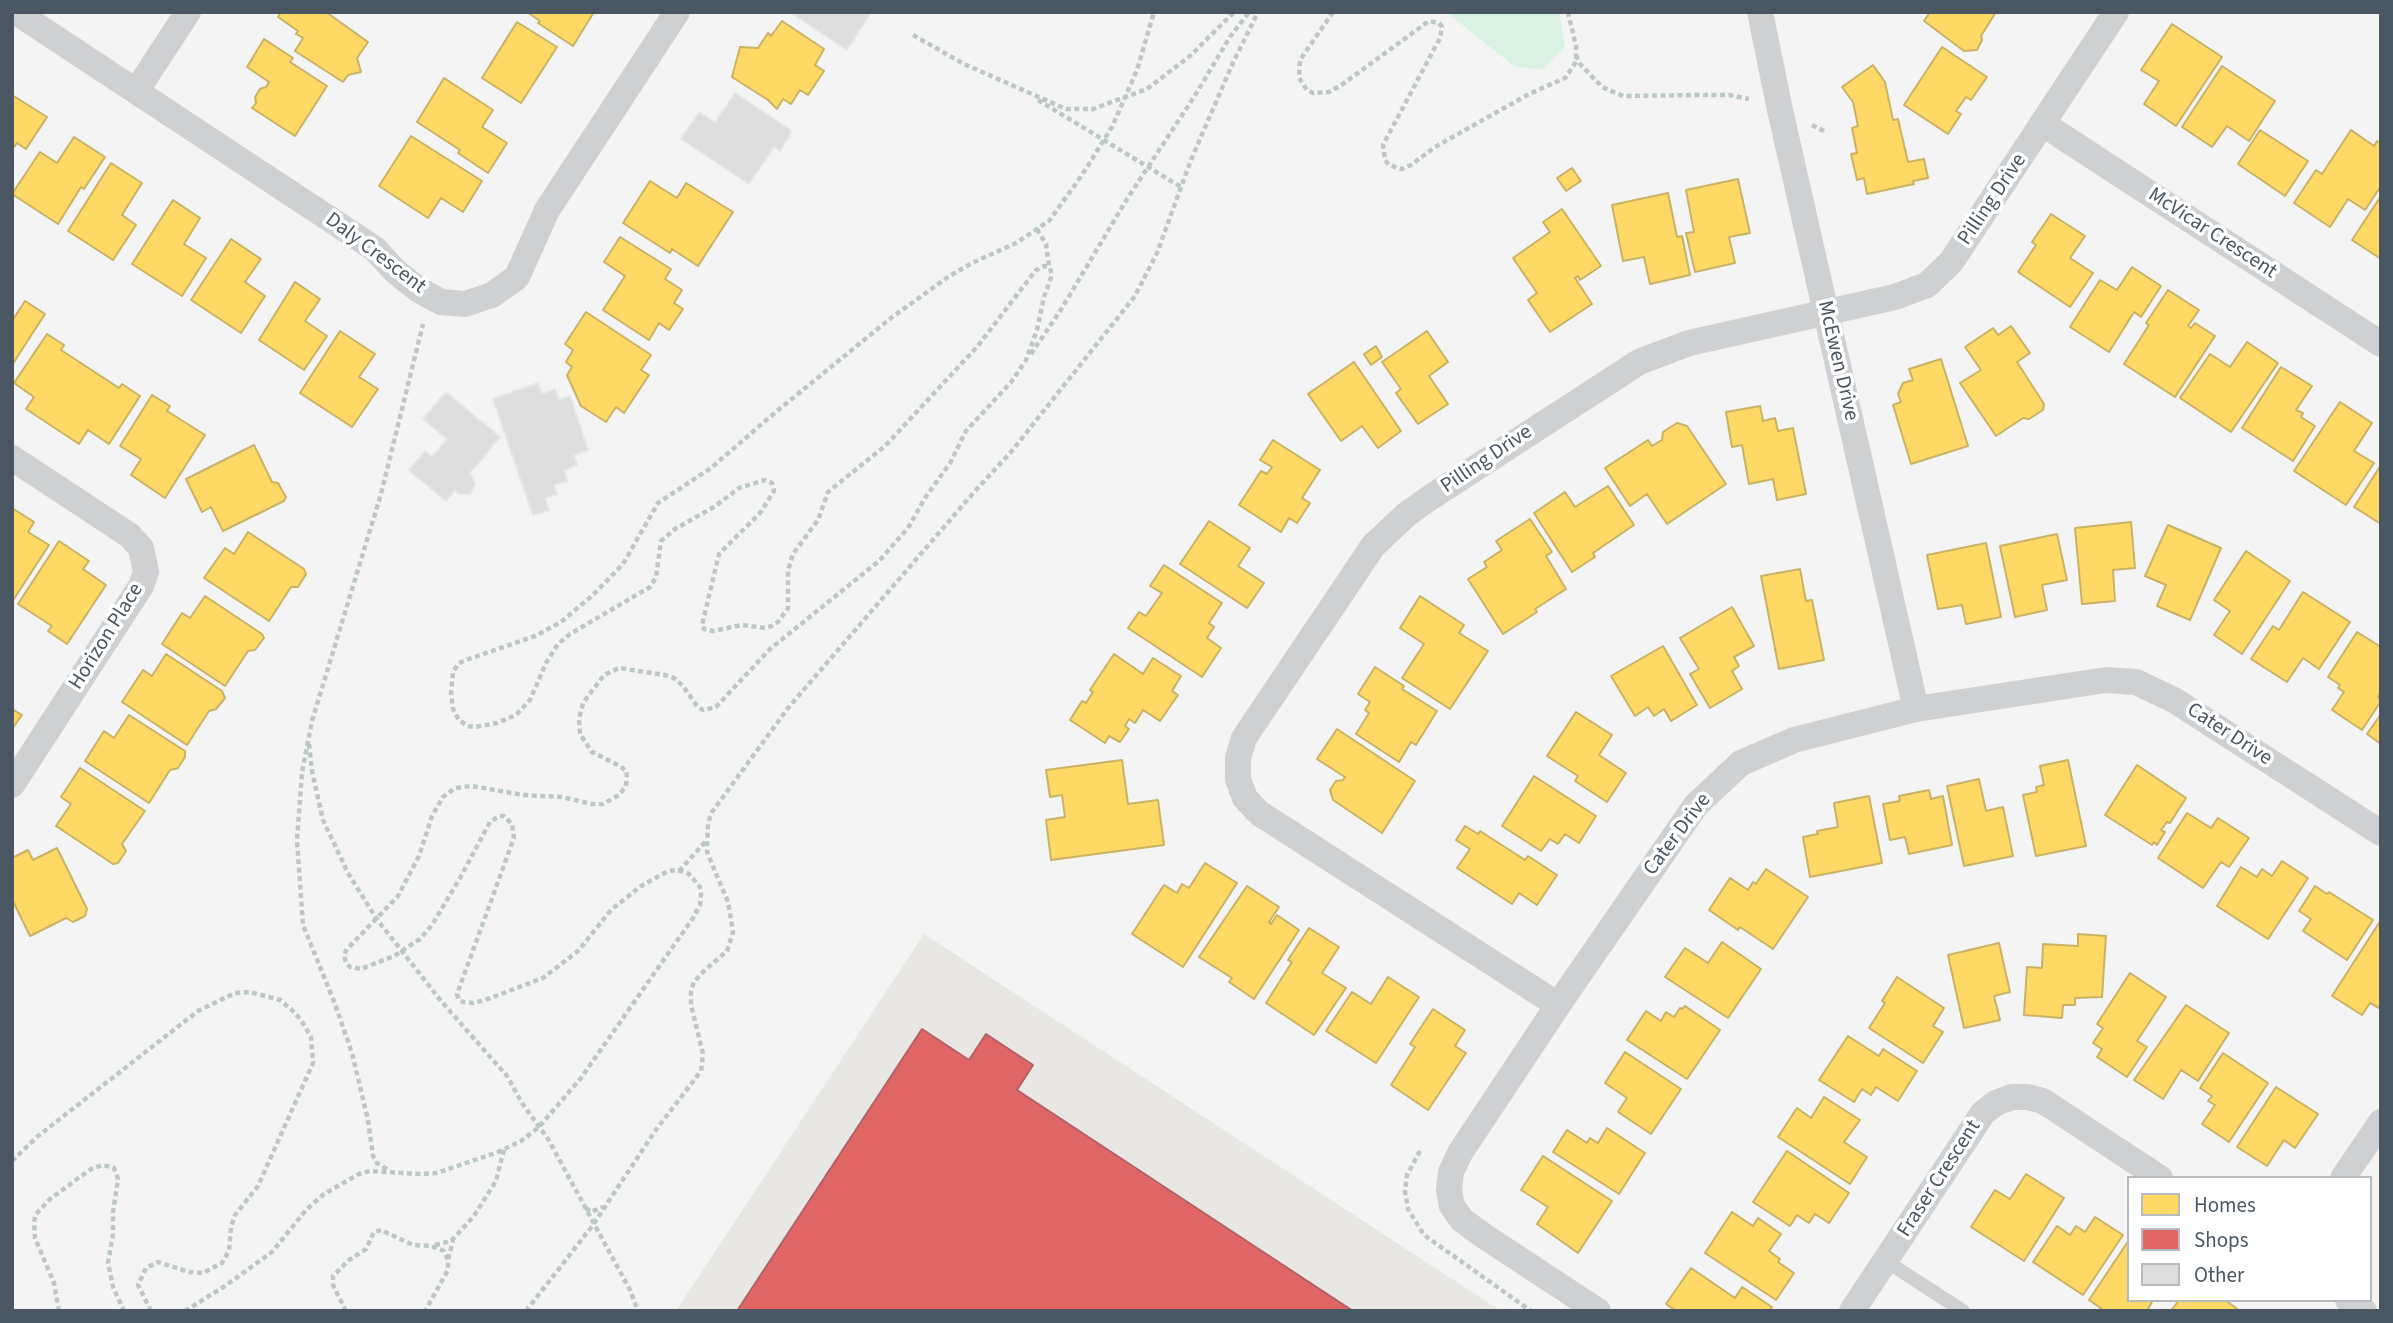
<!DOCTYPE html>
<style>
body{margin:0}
#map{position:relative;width:2393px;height:1323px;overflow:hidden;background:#f4f4f4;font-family:"Source Sans 3",sans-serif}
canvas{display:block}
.frame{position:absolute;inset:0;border:14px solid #4a5661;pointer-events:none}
.legend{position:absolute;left:2127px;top:1176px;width:245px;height:126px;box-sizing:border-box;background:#fff;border:2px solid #b7bbc0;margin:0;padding:9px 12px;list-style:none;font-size:21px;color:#4a5661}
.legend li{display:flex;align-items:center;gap:14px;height:35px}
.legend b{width:35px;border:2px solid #b7bbc0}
</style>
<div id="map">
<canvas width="2393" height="1323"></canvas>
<div class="frame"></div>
<ul class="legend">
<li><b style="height:19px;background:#ffd966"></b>Homes</li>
<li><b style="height:19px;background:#e06666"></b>Shops</li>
<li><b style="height:19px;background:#ddddde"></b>Other</li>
</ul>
</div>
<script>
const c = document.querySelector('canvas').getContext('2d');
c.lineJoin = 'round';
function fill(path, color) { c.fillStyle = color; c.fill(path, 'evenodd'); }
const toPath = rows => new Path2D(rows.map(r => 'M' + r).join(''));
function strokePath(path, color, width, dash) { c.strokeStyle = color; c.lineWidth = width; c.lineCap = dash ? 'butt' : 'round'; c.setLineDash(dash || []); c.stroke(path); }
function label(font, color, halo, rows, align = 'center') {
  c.font = font + ' "Source Sans 3",sans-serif'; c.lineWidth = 7; c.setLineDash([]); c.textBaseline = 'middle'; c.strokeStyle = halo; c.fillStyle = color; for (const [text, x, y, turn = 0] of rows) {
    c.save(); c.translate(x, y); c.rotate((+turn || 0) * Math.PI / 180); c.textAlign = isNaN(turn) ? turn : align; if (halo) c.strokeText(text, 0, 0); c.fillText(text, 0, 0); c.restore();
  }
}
fill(toPath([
 [924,934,1501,1311,676,1311]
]), '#e8e7e3');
fill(toPath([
 [1446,12,1559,12,1565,47,1542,70,1514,66]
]), '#d9f2e3');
const homes = toPath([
 [281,12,326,12,368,42,357,58,361,72,348,75,343,82,295,51,303,38,296,34,298,31,278,17,281,12],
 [527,12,594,12,573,46,538,23,540,21,527,12],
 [1930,12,1996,12,1981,36,1982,40,1977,50,1964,51,1924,21,1930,12],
 [782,21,824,49,815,65,824,71,808,95,800,90,791,104,783,99,777,109,768,100,732,77,740,47,758,48,768,33,771,36,782,21],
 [517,22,557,47,521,103,482,78,517,22],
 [2172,24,2222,57,2176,126,2144,104,2159,81,2141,70,2172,24],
 [264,39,293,58,290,62,327,86,295,136,252,108,256,103,255,97,260,89,266,87,269,82,247,67,264,39],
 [1942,47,1987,77,1971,100,1966,97,1956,111,1961,114,1948,134,1904,105,1942,47],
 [1873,65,1885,82,1893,120,1898,119,1908,162,1924,159,1928,178,1913,181,1914,184,1867,194,1864,178,1857,180,1851,154,1857,153,1852,128,1858,126,1853,102,1842,87,1873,65],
 [2222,66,2275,101,2249,141,2227,126,2212,147,2182,127,2222,66],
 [444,78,493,110,482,127,507,143,488,173,458,153,460,150,417,122,444,78],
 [12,95,47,117,26,149,17,143,12,149,12,95],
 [2260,130,2308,161,2285,196,2238,164,2260,130],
 [2351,130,2374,146,2377,141,2381,144,2381,186,2365,210,2348,199,2330,227,2294,203,2316,170,2322,174,2351,130],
 [411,136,482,181,463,212,441,198,428,218,379,186,411,136],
 [74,137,105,157,84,189,81,187,58,224,12,194,40,152,57,163,74,137],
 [111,163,142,183,122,215,136,225,113,260,68,231,111,163],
 [1572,168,1581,181,1566,191,1557,178,1572,168],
 [1738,179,1750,233,1729,237,1735,263,1695,272,1686,233,1694,232,1686,190,1738,179],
 [650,181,677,198,686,183,733,212,698,266,672,249,670,253,623,223,650,181],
 [1668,193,1677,237,1682,236,1690,275,1650,284,1644,257,1623,261,1612,205,1668,193],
 [2381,196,2381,259,2352,240,2381,196],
 [173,200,200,218,184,244,206,258,182,296,132,264,173,200],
 [1562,209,1601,266,1580,280,1578,276,1575,278,1592,304,1550,332,1528,300,1537,293,1513,258,1550,232,1543,222,1562,209],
 [2051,214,2085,236,2070,258,2093,273,2070,307,2018,272,2036,245,2032,242,2051,214],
 [620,237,671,269,665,279,682,290,674,303,683,309,669,330,659,323,649,340,603,310,625,276,604,262,620,237],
 [231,239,261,259,245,282,265,296,241,333,191,300,231,239],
 [2132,267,2161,286,2141,317,2134,312,2109,352,2070,327,2100,280,2117,290,2132,267],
 [295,282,320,299,305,321,327,336,304,370,259,340,295,282],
 [2168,290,2199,310,2188,326,2191,328,2195,323,2215,336,2175,397,2124,364,2149,325,2146,323,2168,290],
 [25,301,45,314,12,365,12,317,14,318,25,301],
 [586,312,651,355,641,370,649,375,624,413,616,407,606,422,581,406,567,375,572,367,566,362,573,350,565,344,586,312],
 [2011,326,2030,353,2017,362,2044,404,2043,410,2029,419,2023,418,1996,436,1960,383,1981,370,1965,347,1993,328,1998,335,2011,326],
 [340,331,375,354,359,377,378,389,352,427,300,393,340,331],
 [1427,331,1448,362,1429,376,1448,404,1418,424,1396,393,1401,389,1382,362,1427,331],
 [47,334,64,345,61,350,119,388,122,384,140,396,109,444,88,430,79,444,26,409,34,397,14,383,47,334],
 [2247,342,2278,363,2231,432,2180,398,2210,354,2230,367,2247,342],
 [1376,346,1382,357,1371,365,1364,354,1376,346],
 [1941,359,1968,446,1911,464,1893,405,1901,402,1898,394,1903,383,1913,380,1909,369,1941,359],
 [1354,362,1401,431,1378,448,1362,426,1341,441,1308,394,1354,362],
 [2281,367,2312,386,2296,410,2303,413,2301,417,2315,426,2293,461,2242,428,2281,367],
 [152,395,170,406,167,411,205,435,165,498,131,475,141,459,120,446,152,395],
 [2340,402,2372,423,2354,451,2374,463,2346,505,2294,471,2340,402],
 [1760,406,1763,421,1775,418,1778,431,1793,428,1806,494,1777,500,1773,479,1749,484,1742,445,1732,447,1726,412,1760,406],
 [1677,423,1687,426,1726,484,1667,524,1647,494,1630,506,1605,468,1648,440,1652,446,1662,440,1663,432,1677,423],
 [1273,440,1320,470,1302,498,1310,503,1297,523,1289,518,1281,532,1239,505,1261,471,1267,474,1272,467,1260,460,1273,440],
 [254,445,272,482,278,483,286,497,284,501,223,531,211,507,202,512,186,479,254,445],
 [2381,465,2381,524,2354,507,2381,465],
 [1608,486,1634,525,1593,553,1595,557,1572,572,1534,513,1565,492,1575,507,1608,486],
 [12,508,34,522,28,532,49,545,12,602,12,508],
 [1530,519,1552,552,1546,556,1566,589,1535,609,1537,612,1503,634,1468,579,1487,567,1484,562,1502,550,1496,541,1530,519],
 [1209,521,1250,548,1238,566,1264,583,1247,608,1180,564,1209,521],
 [2131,522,2135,568,2113,570,2115,601,2082,604,2075,528,2131,522],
 [2168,525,2221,548,2190,620,2157,606,2166,585,2145,576,2168,525],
 [248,532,304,569,306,574,298,587,291,587,269,621,204,578,225,548,234,554,248,532],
 [2057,534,2067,580,2042,585,2047,610,2015,617,2000,546,2057,534],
 [59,541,89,561,83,569,106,585,67,644,48,631,52,626,18,604,59,541],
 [1986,543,2001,617,1966,624,1962,605,1938,609,1927,555,1986,543],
 [2246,551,2290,581,2242,654,2214,635,2230,611,2214,600,2246,551],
 [1164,565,1222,603,1209,623,1214,627,1207,638,1221,648,1202,677,1128,628,1139,612,1146,616,1162,593,1150,586,1164,565],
 [1800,569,1806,601,1812,600,1824,660,1779,669,1761,576,1800,569],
 [2303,592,2350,622,2319,669,2303,658,2287,682,2251,659,2273,626,2279,630,2303,592],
 [205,596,262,634,264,638,255,650,248,651,225,686,162,644,182,613,190,618,205,596],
 [1420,596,1464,625,1459,633,1488,651,1450,709,1402,678,1424,644,1400,628,1420,596],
 [1732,607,1754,646,1734,657,1739,666,1732,671,1742,689,1710,708,1690,674,1699,669,1680,638,1732,607],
 [2357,632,2381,647,2381,692,2378,697,2381,701,2362,730,2332,710,2344,692,2338,688,2340,685,2328,677,2357,632],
 [1663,646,1697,705,1671,721,1664,709,1654,716,1648,707,1635,716,1611,676,1663,646],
 [166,654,222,691,225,698,216,709,209,711,187,745,122,702,143,670,152,676,166,654],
 [1114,654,1143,674,1153,658,1181,676,1172,691,1178,695,1160,721,1143,710,1135,723,1129,719,1125,726,1129,729,1120,742,1109,736,1105,743,1070,720,1082,701,1086,703,1093,692,1090,690,1114,654],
 [1375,667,1404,686,1402,689,1437,711,1416,745,1411,742,1399,762,1356,734,1369,713,1365,710,1370,702,1358,694,1375,667],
 [12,709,22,715,12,729,12,709],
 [1576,712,1612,735,1599,755,1626,773,1607,802,1575,781,1578,776,1547,756,1576,712],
 [2381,714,2381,744,2367,734,2381,714],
 [129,715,185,751,185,757,178,768,170,770,149,803,85,761,104,731,114,738,129,715],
 [1337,729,1415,781,1382,833,1333,800,1330,790,1336,781,1343,780,1345,777,1317,759,1337,729],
 [1122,760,1128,804,1158,800,1164,845,1051,860,1046,820,1065,817,1062,795,1050,797,1046,770,1122,760],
 [2068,760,2086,846,2036,856,2023,795,2037,792,2036,787,2044,785,2040,766,2068,760],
 [2137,765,2186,798,2170,823,2167,822,2161,830,2165,832,2157,845,2154,842,2152,845,2105,815,2137,765],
 [80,768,145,811,122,844,126,851,118,863,113,864,56,826,71,804,61,797,80,768],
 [1534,776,1596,816,1579,843,1565,834,1558,844,1550,839,1541,851,1502,826,1534,776],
 [1979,779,1986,811,2003,807,2013,856,1964,866,1947,786,1979,779],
 [1929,790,1931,799,1943,796,1952,845,1909,854,1905,837,1890,840,1883,804,1900,801,1899,796,1929,790],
 [1869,796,1882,863,1810,877,1803,837,1818,834,1817,831,1838,827,1834,803,1869,796],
 [2187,813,2211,828,2218,818,2249,838,2229,867,2221,862,2203,888,2158,858,2187,813],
 [1465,826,1478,834,1480,831,1525,860,1528,856,1557,875,1537,905,1519,893,1512,904,1457,868,1470,849,1456,840,1465,826],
 [57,848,87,909,85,916,73,922,66,918,30,936,12,899,12,858,28,850,33,860,57,848],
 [2282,861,2308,878,2268,939,2217,906,2241,867,2257,877,2262,869,2272,876,2282,861],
 [1205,863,1237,883,1183,967,1132,934,1164,885,1177,893,1182,884,1189,888,1205,863],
 [1766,869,1808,897,1773,949,1740,927,1738,930,1709,910,1730,878,1748,890,1753,882,1756,884,1766,869],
 [1247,886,1279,907,1269,922,1271,924,1277,915,1299,930,1254,999,1229,982,1232,978,1199,957,1247,886],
 [2315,886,2327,894,2329,892,2373,920,2347,960,2303,931,2311,919,2299,911,2315,886],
 [2379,923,2381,924,2381,1009,2370,1003,2362,1015,2332,996,2379,923],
 [1309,928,1339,947,1322,973,1346,988,1314,1035,1266,1003,1292,962,1288,960,1309,928],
 [2078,934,2106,936,2102,997,2075,998,2075,1005,2063,1005,2062,1018,2024,1015,2027,967,2042,968,2043,944,2078,946,2078,934],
 [1722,942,1761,969,1728,1018,1665,977,1685,948,1708,963,1722,942],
 [1999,943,2010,992,1994,996,2000,1020,1964,1028,1948,955,1999,943],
 [2130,973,2166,997,2137,1041,2147,1047,2127,1077,2097,1057,2102,1049,2093,1043,2103,1028,2097,1024,2130,973],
 [1388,977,1419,997,1376,1063,1326,1031,1352,992,1371,1004,1388,977],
 [1897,977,1944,1008,1933,1026,1943,1032,1923,1063,1869,1028,1885,1003,1882,1001,1897,977],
 [2186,1005,2229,1033,2198,1081,2181,1070,2163,1099,2134,1080,2186,1005],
 [1685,1006,1720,1030,1687,1079,1627,1040,1646,1011,1661,1021,1666,1012,1674,1017,1680,1008,1682,1009,1685,1006],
 [1433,1009,1465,1030,1455,1046,1466,1053,1428,1110,1391,1085,1415,1047,1410,1044,1433,1009],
 [1848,1036,1879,1056,1883,1049,1917,1071,1898,1101,1876,1087,1871,1095,1862,1089,1854,1102,1819,1080,1848,1036],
 [1625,1052,1681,1089,1651,1134,1618,1112,1627,1098,1605,1083,1625,1052],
 [2223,1053,2268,1083,2229,1142,2202,1124,2215,1105,2208,1101,2212,1096,2200,1088,2223,1053],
 [2276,1087,2318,1114,2295,1148,2284,1140,2267,1166,2237,1147,2276,1087],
 [1824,1097,1860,1120,1844,1142,1867,1157,1850,1184,1778,1137,1797,1108,1811,1118,1824,1097],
 [1607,1128,1645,1153,1619,1194,1553,1152,1567,1130,1587,1143,1590,1138,1598,1143,1607,1128],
 [1787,1151,1849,1193,1829,1223,1815,1214,1809,1223,1797,1215,1790,1226,1753,1202,1787,1151],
 [1543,1156,1612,1201,1578,1253,1537,1224,1548,1207,1521,1190,1543,1156],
 [2026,1174,2064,1198,2024,1261,1971,1227,1995,1190,2010,1199,2026,1174],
 [1732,1212,1753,1226,1758,1218,1781,1234,1769,1251,1780,1259,1778,1262,1794,1273,1776,1300,1705,1253,1732,1212],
 [2095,1217,2123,1235,2083,1295,2033,1262,2057,1226,2070,1235,2076,1226,2085,1232,2095,1217],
 [2129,1240,2129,1300,2153,1300,2147,1311,2105,1311,2089,1300,2129,1240],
 [1691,1268,1735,1298,1742,1287,1772,1307,1769,1311,1676,1311,1666,1304,1691,1268],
 [2179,1300,2225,1300,2240,1311,2171,1311,2179,1300]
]);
fill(homes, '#ffd966');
strokePath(homes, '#c9b264', 2);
const shops = toPath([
 [922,1029,969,1060,986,1034,1033,1065,1017,1090,1353,1311,737,1311,922,1029]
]);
fill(shops, '#e06666');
strokePath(shops, '#b36164', 2);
const building = toPath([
 [790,12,871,12,847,50,790,12],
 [735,93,792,131,780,151,774,147,749,184,681,139,699,112,715,123,735,93],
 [538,383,542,394,555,389,559,400,570,396,588,450,574,455,577,465,564,470,568,481,554,485,557,494,545,498,549,510,533,515,493,399,538,383],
 [446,392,500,437,469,474,473,478,475,485,470,494,459,494,455,490,446,501,409,470,425,451,432,457,447,439,423,419,446,392]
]);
fill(building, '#ddddde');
strokePath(building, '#e5e6e7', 2);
strokePath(toPath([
 [1333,12,1300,60,1299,78,1307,90,1313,93,1329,92,1340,86,1429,21,1439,23,1442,27,1440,38,1383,145,1385,160,1389,165,1402,169,1411,165,1435,147,1529,94,1565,78,1576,62,1576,46,1568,12],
 [913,35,964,64,1066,109,1093,109,1147,89,1190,56,1234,12],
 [1576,55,1580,64,1602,87,1623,96,1699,95,1729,95,1749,99],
 [1038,100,1181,187],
 [1812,125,1824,131],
 [1037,229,1046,244,1049,267],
 [1031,354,1062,308,1127,199,1194,97,1230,37,1249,12],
 [309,744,312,771,323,820,348,873,376,918,441,1001,507,1076,522,1103,548,1139,559,1159,630,1290,638,1311],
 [679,871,706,841],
 [1420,1151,1407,1175,1405,1192,1408,1209,1424,1235,1531,1311],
 [12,1161,38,1136,198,1011,235,993,250,992,280,1000,292,1010,301,1020,311,1037,313,1063,258,1186,235,1215,231,1227,229,1251,222,1263,203,1273,189,1272,158,1262,146,1268,138,1285,151,1311],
 [387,1169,377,1163,373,1156,368,1120,352,1053,335,1004,303,925,297,840,302,772,312,721,381,494,423,324],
 [586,1208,591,1212,603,1207],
 [435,1245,451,1241,474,1216,496,1181,504,1149],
 [448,1259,453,1241],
 [59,1311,54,1283,35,1238,34,1222,36,1214,50,1199,91,1169,103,1165,114,1168,118,1179,113,1212,113,1234,108,1263,113,1287,124,1311],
 [185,1311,225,1286,272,1252,306,1210,324,1194,359,1174,370,1171,418,1174,437,1173,498,1152,521,1141,539,1127,581,1078,693,918,700,905,701,894,700,887,689,874,677,870,668,871,641,886,611,910,578,951,543,978,485,1000,473,1003,463,1002,459,1000,457,994,514,838,512,824,504,816,499,816,490,822,460,878,432,925,420,939,394,956,361,969,350,967,346,963,344,955,347,949,398,896,419,856,432,816,443,797,455,788,472,786,523,795,562,797,592,804,603,804,619,795,626,786,627,772,620,766,592,752,580,734,579,719,583,703,604,675,619,668,665,675,674,678,683,686,697,706,703,710,716,707,770,649,879,561,908,528,925,498,950,463,966,431,1012,381,1026,360,1037,330,1044,297,1052,275,1050,268,1044,266,1036,270,977,347,885,446,828,492,818,520,793,554,788,570,788,608,778,622,772,626,765,628,742,625,713,631,704,629,702,625,719,554,760,513,774,491,772,483,765,480,739,488,714,507,675,529,661,541,656,577,650,587,570,634,558,644,546,663,530,700,516,715,497,723,475,727,467,726,459,720,453,709,451,693,453,672,459,663,466,660,535,636,561,622,593,595,623,564,658,503,711,468,771,416,891,318,948,277,972,263,1016,243,1049,221,1082,175,1112,127,1137,70,1154,12],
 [346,1311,333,1285,333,1276,349,1260,366,1249,374,1232,381,1230,413,1245,431,1246,444,1251,448,1260,448,1270,425,1311],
 [526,1311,593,1225,655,1131,701,1071,703,1054,691,1005,691,991,694,982,704,971,727,951,733,932,728,902,707,852,708,823,712,812,788,708,975,491,1011,452,1135,296,1157,253,1191,160,1232,65,1258,12]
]), '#bcc7c4', 4.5, [5, 3.5]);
strokePath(toPath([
 [1886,1261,1963,1311]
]), '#ced0d2', 14);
strokePath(toPath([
 [16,12,375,249,395,271,419,290,441,302,465,304,492,295,517,277,547,210,677,12],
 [1760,12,1780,110,1916,709],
 [137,90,188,12],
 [2043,124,2381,344],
 [12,458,129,535,141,548,146,572,141,586,12,785],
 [1558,1005,1259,813,1245,798,1238,779,1238,758,1244,738,1373,546,1407,514,1431,497,1639,362,1689,343,1895,297,1927,285,1951,262,2116,12],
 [2343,1178,2381,1122],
 [2348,1300,2364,1311],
 [1598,1311,1484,1236,1462,1220,1452,1206,1449,1190,1451,1172,1460,1153,1558,1005,1696,805,1741,763,1794,740,1916,709,2106,680,2136,682,2174,700,2381,833],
 [1852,1311,1983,1113,1996,1103,2012,1097,2028,1097,2043,1101,2160,1178]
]), '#ced0d2', 26);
label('21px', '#4a5661', '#fff', [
 ["Pilling Drive",1993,200,-56],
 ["McVicar Crescent",2212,234,33],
 ["Daly Crescent",375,254,37],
 ["McEwen Drive",1837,361,77],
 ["Pilling Drive",1487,460,-34],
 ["Horizon Place",107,637,-58],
 ["Cater Drive",2229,735,33],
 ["Cater Drive",1678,835,-53],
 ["Fraser Crescent",1940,1179,-57]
]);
</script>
